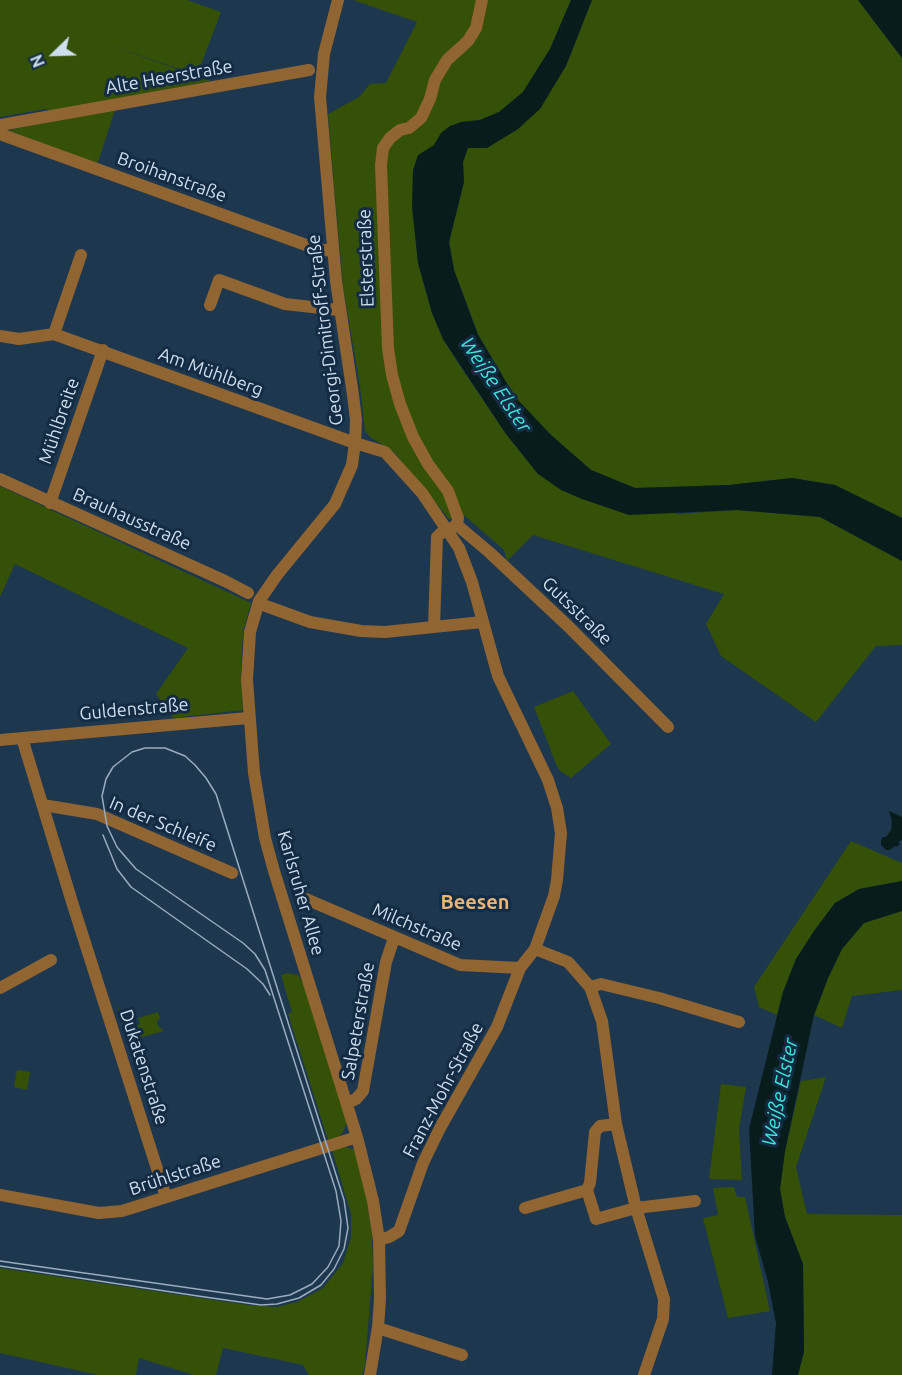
<!DOCTYPE html>
<meta charset="utf-8">
<style>
body{margin:0}
#map{position:relative;width:902px;height:1375px;overflow:hidden;background:#1d374f;font-family:Ubuntu,sans-serif}
canvas{display:block}
.north{position:absolute;left:24px;top:24px;width:60px;height:60px;-webkit-text-stroke:4px #132c44;paint-order:stroke;rotate:247deg;font-size:16px;font-weight:700;line-height:24px;text-align:center;color:#cfdeed}
.north::after{content:'';display:block;margin:auto;width:21px;height:27px;background:#cfdeed;clip-path:polygon(50% 0,100% 100%,50% 72%,0 100%)}
</style>
<div id="map">
<canvas width="902" height="1375"></canvas>
<div class="north">N</div>
</div>
<script>
const c = document.querySelector('canvas').getContext('2d');
c.lineJoin = 'round';
function fill(path, color) { c.fillStyle = color; c.fill(path, 'evenodd'); }
const toPath = rows => new Path2D(rows.map(r => 'M' + r).join(''));
function strokePath(path, color, width, dash) { c.strokeStyle = color; c.lineWidth = width; c.lineCap = dash ? 'butt' : 'round'; c.setLineDash(dash || []); c.stroke(path); }
function label(font, color, halo, rows, align = 'center') {
  c.font = font + ' Ubuntu,sans-serif'; c.lineWidth = 6; c.setLineDash([]); c.textBaseline = 'middle'; c.strokeStyle = halo; c.fillStyle = color; for (const [text, x, y, turn = 0] of rows) {
    c.save(); c.translate(x, y); c.rotate((+turn || 0) * Math.PI / 180); c.textAlign = isNaN(turn) ? turn : align; if (halo) c.strokeText(text, 0, 0); c.fillText(text, 0, 0); c.restore();
  }
}
fill(toPath([
 [0,0,187,0,221,12,197,75,95,40,211,81,54,111,45,109,0,117],
 [353,0,571,0,550,49,523,92,499,112,480,120,461,122,441,133,434,145,412,206,418,263,432,313,443,339,458,363,506,434,538,474,678,514,737,510,820,517,902,561,902,645,876,646,816,722,721,656,706,624,724,594,533,535,507,561,504,550,465,516,449,519,394,452,370,437,365,431,360,386,343,287,328,114,359,97,370,84,386,83,417,22],
 [592,0,858,0,902,58,902,518,835,485,792,478,729,485,635,488,591,470,551,435,515,397,478,334,454,270,449,242,464,182,463,162,468,147,487,148,518,129,566,66],
 [115,110,97,165,8,130],
 [0,486,251,603,243,632,241,671,243,710,173,718,156,694,188,648,15,564,0,597],
 [573,691,611,744,571,778,560,771,556,764,534,707],
 [851,841,902,863,902,881,859,889,835,903,814,931,796,959,783,992,777,1015,759,1007,754,987],
 [902,911,902,990,852,996,842,1028,814,1015,828,978,842,949,864,923],
 [287,973,298,975,303,982,347,1122,343,1132,338,1137,328,1140,288,1014,292,1012,281,975],
 [116,1004,125,1022,131,1020,134,1027,140,1024,138,1018,158,1012,160,1018,157,1021,158,1026,164,1031,128,1041],
 [17,1070,30,1072,27,1090,14,1087],
 [826,1077,796,1167,807,1214,902,1215,902,1375,798,1375,804,1351,803,1264,785,1217,780,1189,785,1151,801,1081],
 [721,1084,746,1087,739,1129,742,1180,709,1179],
 [340,1146,353,1149,356,1152,364,1180,372,1235,373,1264,365,1365,362,1375,309,1375,303,1365,223,1348,216,1375,194,1375,139,1358,136,1375,98,1375,0,1353,0,1268,248,1305,277,1307,297,1302,323,1288,343,1263,351,1237,351,1214,332,1150],
 [734,1187,737,1197,745,1197,770,1311,728,1318,703,1218,718,1215,713,1188]
]), '#355007');
fill(toPath([
 [571,0,592,0,566,66,540,109,518,129,487,148,468,148,463,162,464,182,449,242,454,270,478,335,515,397,551,435,591,470,635,488,729,485,792,478,835,485,902,518,902,561,820,517,737,510,629,515,582,499,561,490,538,474,506,434,443,339,432,313,418,263,412,206,413,170,418,155,434,145,441,133,450,126,461,122,480,120,499,112,523,92,550,49],
 [858,0,902,0,902,58],
 [889,811,902,817,902,840,898,842,900,844,897,847,895,846,890,850,886,850,881,845,881,841,883,837,886,837,891,830,892,821],
 [902,881,902,911,864,923,842,949,828,978,814,1015,785,1151,780,1189,785,1217,803,1264,804,1352,798,1375,772,1375,776,1323,768,1282,755,1236,749,1129,783,992,796,959,814,931,835,903,859,889]
]), '#081d1b');
strokePath(toPath([
 [338,0,324,54,320,97,336,281,353,395,356,420,355,443,352,465,335,504,277,575,259,601,250,632,247,680,254,773,265,838,274,871,357,1137,373,1201,379,1240,380,1299,378,1327,370,1375],
 [0,125,309,70],
 [0,134,317,249,333,251],
 [210,305,219,280,285,304,339,310],
 [54,334,81,255],
 [0,336,19,339,54,334,355,443,385,452,422,493,459,548,472,582,498,676,548,780,557,808,561,833,557,880,554,896,535,949,520,968,497,1027,440,1128,423,1163,399,1231,389,1237,379,1240],
 [0,479,225,581,248,593],
 [50,503,103,350],
 [457,525,489,552,568,626,668,727],
 [266,606,310,622,361,631,385,632,482,622],
 [434,627,437,537,441,533,457,525,458,518,448,491,428,464,413,437,400,404,392,375,388,348,381,165,383,148,390,138,400,130,409,128,421,118,430,99,435,80,447,60,468,41,476,28,482,0],
 [22,738,72,902,166,1197],
 [0,740,248,718],
 [43,805,97,814,232,873],
 [306,899,460,965,520,968],
 [535,949,568,962,590,987,602,1021,616,1124,636,1208,664,1299,663,1319,644,1375],
 [590,987,601,984,659,998,739,1022],
 [0,988,51,960],
 [347,1103,356,1099,363,1091,386,962,394,938],
 [616,1124,600,1126,595,1132,590,1183,587,1190,596,1219,636,1208,695,1201],
 [0,1195,99,1213,122,1211,357,1137],
 [525,1208,587,1190],
 [378,1328,462,1355]
]), '#916532', 12);
strokePath(toPath([
 [103,835,117,869,131,887,247,969,263,984,270,995],
 [0,1261,267,1299,290,1295,312,1284,328,1267,339,1246,341,1221,336,1191,265,970,255,954,243,943,136,869,117,847,107,826,102,796,106,779,113,767,132,752,145,748,165,748,185,756,195,765,206,778,216,794,344,1200,348,1228,344,1249,334,1269,321,1285,299,1298,277,1304,261,1305,198,1296,0,1266]
]), '#9aacbe', 1.5);
label('18px', '#cfdeed', '#132c44', [
 ["Alte Heerstraße",169,77,-10],
 ["Broihanstraße",172,177,20],
 ["Elsterstraße",366,258,-92],
 ["Georgi-Dimitroff-Straße",325,330,-97],
 ["Am Mühlberg",211,372,20],
 ["Mühlbreite",59,421,-71],
 ["Brauhausstraße",132,519,24],
 ["Gutsstraße",577,611,44],
 ["Guldenstraße",134,709,-5],
 ["In der Schleife",163,824,23],
 ["Karlsruher Allee",301,893,74],
 ["Milchstraße",417,927,23],
 ["Salpeterstraße",358,1021,-80],
 ["Dukatenstraße",144,1067,72],
 ["Franz-Mohr-Straße",443,1090,-62],
 ["Brühlstraße",175,1175,-18]
]);
label('italic 20px', '#3ee4da', '#132c44', [
 ["Weiße Elster",496,385,56],
 ["Weiße Elster",780,1092,-78]
]);
label('bold 20px', '#eab477', '#132c44', [
 ["Beesen",475,902]
]);
</script>
